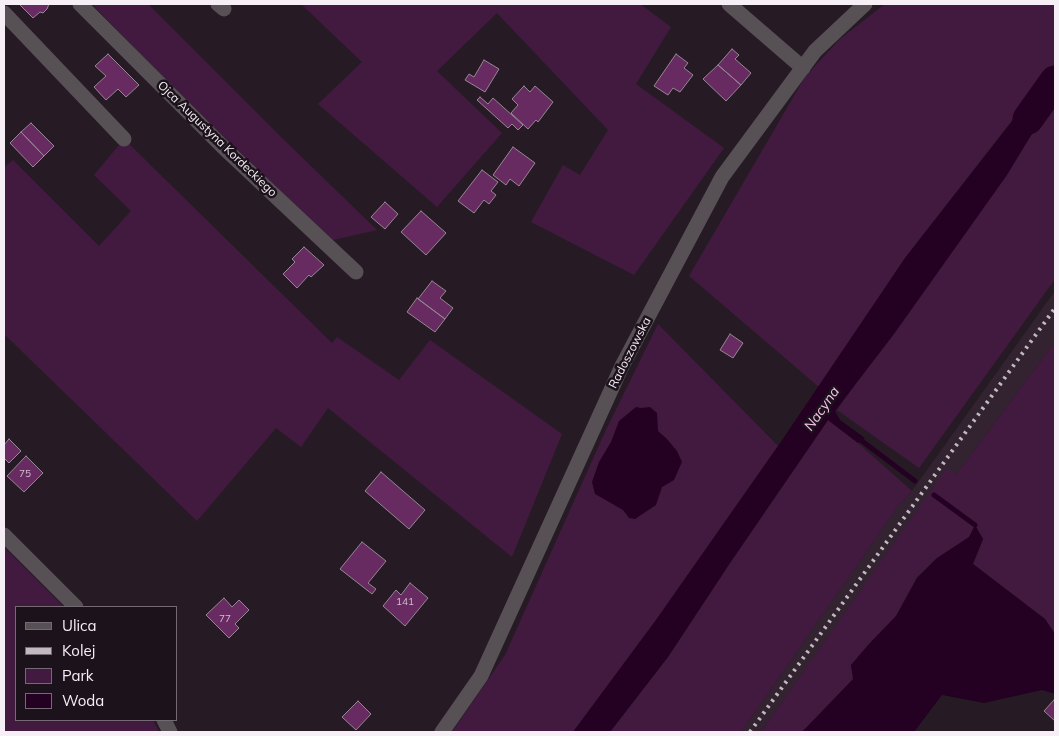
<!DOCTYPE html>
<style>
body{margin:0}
#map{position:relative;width:1059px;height:736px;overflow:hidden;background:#261b24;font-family:Mulish,sans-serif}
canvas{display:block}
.frame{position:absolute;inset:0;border:5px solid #f7eff6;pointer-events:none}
.legend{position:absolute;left:15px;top:606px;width:162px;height:115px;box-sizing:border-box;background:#1c121b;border:1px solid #746a73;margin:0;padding:6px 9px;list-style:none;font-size:15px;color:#f7eff6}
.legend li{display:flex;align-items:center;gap:10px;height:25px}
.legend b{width:25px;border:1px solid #746a73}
</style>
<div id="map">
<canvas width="1059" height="736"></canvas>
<div class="frame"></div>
<ul class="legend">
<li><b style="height:6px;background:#575156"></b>Ulica</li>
<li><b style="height:6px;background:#c1b9c0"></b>Kolej</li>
<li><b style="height:14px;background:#431a3f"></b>Park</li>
<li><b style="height:14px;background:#240022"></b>Woda</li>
</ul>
</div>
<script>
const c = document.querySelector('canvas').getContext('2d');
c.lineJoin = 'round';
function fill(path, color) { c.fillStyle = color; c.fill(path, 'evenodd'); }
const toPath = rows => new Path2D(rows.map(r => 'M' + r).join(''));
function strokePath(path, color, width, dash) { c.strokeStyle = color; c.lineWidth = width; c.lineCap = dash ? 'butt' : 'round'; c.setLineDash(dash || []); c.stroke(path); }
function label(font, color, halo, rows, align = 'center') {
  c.font = font + ' Mulish,sans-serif'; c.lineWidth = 5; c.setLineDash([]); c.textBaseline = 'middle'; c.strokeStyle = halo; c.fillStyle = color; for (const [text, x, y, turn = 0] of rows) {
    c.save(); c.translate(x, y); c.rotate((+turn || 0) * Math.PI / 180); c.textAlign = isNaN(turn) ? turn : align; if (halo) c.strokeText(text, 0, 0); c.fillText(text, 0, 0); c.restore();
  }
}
fill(toPath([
 [1055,291,1055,342,956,475,947,469,761,732,741,732,898,506,912,491]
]), '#332331');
fill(toPath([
 [92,4,148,4,281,137,377,230,333,240,184,100],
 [301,4,640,4,671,27,636,84,724,148,634,275,531,222,563,165,580,175,608,130,497,13,437,71,502,133,437,207,318,104,362,62],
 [885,4,1055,4,1055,65,905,258,819,387,689,276,805,77,840,39],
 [1054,103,1055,279,919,468,837,410],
 [124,139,332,343,337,337,399,380,430,340,562,434,512,557,328,408,301,447,276,428,197,521,4,334,4,167,13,160,99,246,131,211,94,175],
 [658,324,778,446,656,620,573,732,452,732,505,655,605,432],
 [1055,342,1055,634,1045,619,973,564,983,539,975,526,970,537,937,558,917,577,896,616,869,644,851,665,854,679,802,732,761,732,947,468,956,475],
 [828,420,858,443,912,491,898,506,741,732,610,732,668,657,730,563],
 [4,547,64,607,16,607,16,720,153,720,159,732,4,732]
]), '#431a3f');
fill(toPath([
 [1045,79,1055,87,1055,96,1007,175,894,334,835,411,840,420,865,438,858,443,828,420,730,563,668,657,610,732,573,732,656,620,778,446,905,258],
 [636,407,641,408,650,407,657,413,658,431,667,439,677,451,682,462,674,480,662,487,656,505,635,519,629,518,623,510,595,494,592,482,599,462,611,442,619,421],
 [975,525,983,539,973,564,1045,619,1055,634,1055,694,1042,690,984,703,942,695,914,732,802,732,853,679,851,665,869,644,896,616,917,578,937,558,969,537]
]), '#240022');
strokePath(toPath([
 [858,438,915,481],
 [934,495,975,525]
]), '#240022', 5);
strokePath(toPath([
 [1028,119,1055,81]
]), '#240022', 31);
const building = toPath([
 [19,4,49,4,47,9,43,13,40,12,33,18,19,4],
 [732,49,739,55,735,59,751,73,741,85,718,65,732,49],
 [108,54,139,85,126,97,118,89,106,100,94,87,106,76,95,66,108,54],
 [676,54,688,63,684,68,693,75,680,92,673,88,668,95,654,86,676,54],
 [484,60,499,69,485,92,465,80,469,74,474,77,484,60],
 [718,65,741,85,726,101,703,79,718,65],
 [524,86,530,92,535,86,553,102,538,122,536,120,528,129,511,113,518,105,512,99,524,86],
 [480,97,488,104,493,98,523,125,518,130,512,124,508,128,477,100,480,97],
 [31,123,54,146,44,156,21,132,31,123],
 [21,132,44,156,33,167,10,143,21,132],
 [513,147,535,163,519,186,510,179,506,185,493,175,513,147],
 [482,170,498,182,491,191,496,195,489,204,484,200,474,213,458,201,482,170],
 [385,202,398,214,385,229,371,217,385,202],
 [421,211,446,233,426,255,401,232,421,211],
 [304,247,324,265,311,277,309,275,297,288,283,274,295,262,292,259,304,247],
 [432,281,446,291,440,298,453,308,445,319,418,299,432,281],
 [417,298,445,319,435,332,407,312,417,298],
 [730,334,743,343,733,358,720,350,730,334],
 [9,439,21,451,9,463,4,458,4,445,9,439],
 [26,456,43,473,24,492,7,476,26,456],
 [381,472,425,510,409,529,365,491,381,472],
 [362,542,386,561,368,583,376,589,372,594,340,569,362,542],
 [410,583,428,598,405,626,383,606,396,590,401,595,410,583],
 [224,598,232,607,239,600,249,610,235,624,239,628,229,638,206,615,224,598],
 [1054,700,1055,702,1055,721,1044,711,1054,700],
 [358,701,371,714,356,730,342,717,358,701]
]);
fill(building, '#672b61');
strokePath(building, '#958793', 1);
strokePath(toPath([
 [80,4,222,146,356,272],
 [218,4,224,9],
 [729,4,803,68],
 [4,13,124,139],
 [4,535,76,607],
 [164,720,170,732],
 [442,732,481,676,622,366,722,177,815,51,865,4]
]), '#575156', 15);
strokePath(toPath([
 [750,732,1055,308]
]), '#c1b9c0', 4, [2.5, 5]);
label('10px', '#d3bed1', null, [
 ["75",25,474],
 ["141",405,602],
 ["77",225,619]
]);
label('12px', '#f7eff6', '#1c121b', [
 ["Ojca Augustyna Kordeckiego",217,139,44],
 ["Radoszowska",630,353,-63]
]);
label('italic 14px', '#f8c2f0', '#1c121b', [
 ["Nacyna",822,409,-55]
]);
</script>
